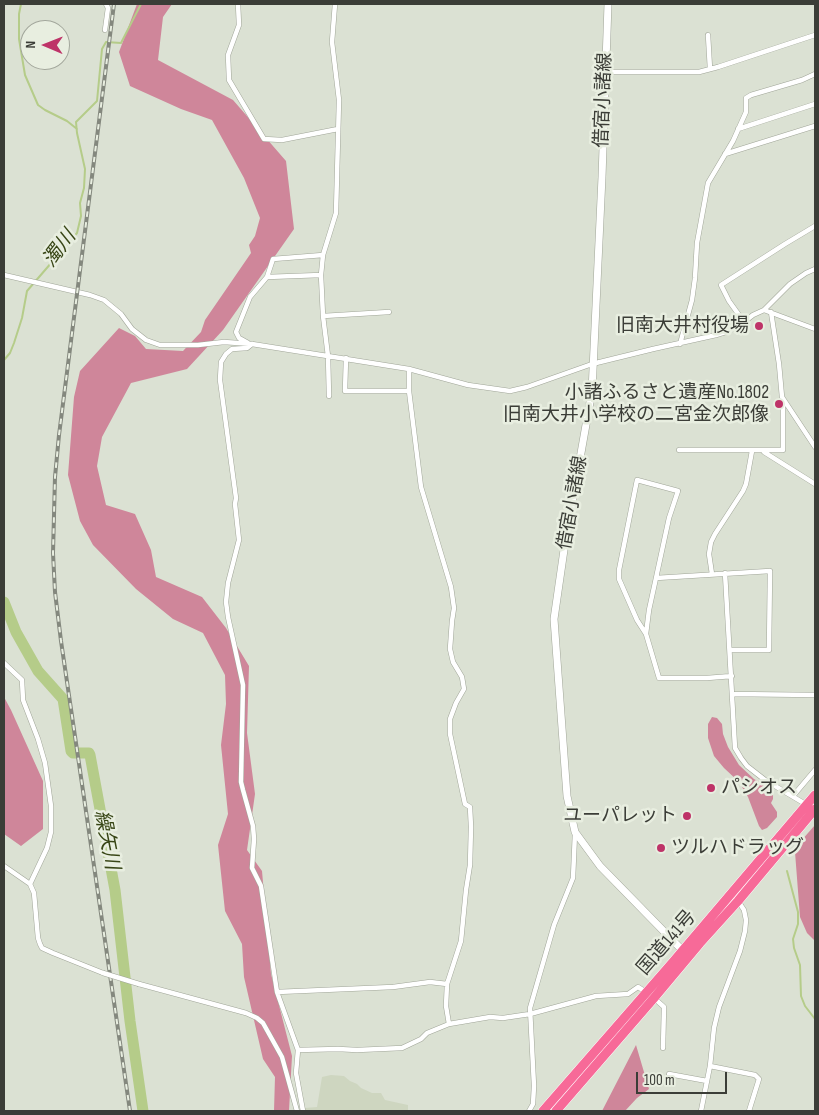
<!DOCTYPE html>
<meta charset="utf-8">
<style>
body{margin:0}
#map{position:relative;width:819px;height:1115px;overflow:hidden;background:#dbe1d3;font-family:"Sofia Sans Condensed",sans-serif}
canvas{display:block}
.frame{position:absolute;inset:0;border:5px solid #3b3d37;pointer-events:none}
.north{position:absolute;left:20px;top:20px;width:50px;height:50px;box-sizing:border-box;background:#e8eee0;border:1px solid #a3a79c;border-radius:50%;rotate:271deg;font-size:14px;font-weight:700;line-height:20px;text-align:center;color:#3b3d37}
.north::after{content:'';display:block;margin:auto;width:18px;height:22px;background:#be3368;clip-path:polygon(50% 0,100% 100%,50% 72%,0 100%)}
.scale{position:absolute;left:636px;top:1072px;width:91px;height:22px;box-sizing:border-box;border:2px solid #3b3d37;border-top:0;padding-left:6px;font-size:15px;line-height:18px;white-space:nowrap;color:#3b3d37;-webkit-text-stroke:4px #e8eee0;paint-order:stroke}
</style>
<div id="map">
<canvas width="819" height="1115"></canvas>
<div class="frame"></div>
<div class="north">N</div>
<div class="scale">100 m</div>
</div>
<script>
const c = document.querySelector('canvas').getContext('2d');
c.lineJoin = 'round';
function fill(path, color) { c.fillStyle = color; c.fill(path, 'evenodd'); }
const toPath = rows => new Path2D(rows.map(r => 'M' + r).join(''));
function strokePath(path, color, width, dash) { c.strokeStyle = color; c.lineWidth = width; c.lineCap = dash ? 'butt' : 'round'; c.setLineDash(dash || []); c.stroke(path); }
function label(font, color, halo, rows, align = 'center') {
  c.font = font + ' "Sofia Sans Condensed","Noto Sans JP",sans-serif'; c.lineWidth = 5; c.setLineDash([]); c.textBaseline = 'middle'; c.strokeStyle = halo; c.fillStyle = color; for (const [text, x, y, turn = 0] of rows) {
    c.save(); c.translate(x, y); c.rotate((+turn || 0) * Math.PI / 180); c.textAlign = isNaN(turn) ? turn : align; if (halo) c.strokeText(text, 0, 0); c.fillText(text, 0, 0); c.restore();
  }
}
fill(toPath([
 [331,1075,344,1076,350,1081,357,1084,361,1088,372,1093,381,1093,385,1100,408,1105,408,1111,306,1111,305,1108,317,1107,322,1077]
]), '#ced6c0');
fill(toPath([
 [137,4,172,4,163,17,158,60,233,100,286,161,294,229,223,330,187,369,131,383,102,437,97,466,106,505,135,514,151,550,156,577,202,597,226,628,249,666,247,733,255,794,247,850,262,871,271,974,292,1056,289,1111,274,1111,275,1077,263,1059,244,977,242,944,225,911,218,845,228,814,221,745,226,704,225,675,203,633,173,619,136,589,93,545,80,521,68,475,74,397,80,371,119,328,135,336,146,349,183,351,201,332,205,320,251,253,249,245,255,236,260,218,244,178,212,120,181,109,130,86,119,52],
 [4,697,11,710,43,781,43,829,21,846,4,834],
 [712,717,717,718,722,724,723,734,728,747,739,765,754,779,768,787,773,792,773,799,771,803,777,812,777,817,767,828,762,830,759,826,748,797,739,782,724,768,714,756,708,738,708,724],
 [815,825,815,941,807,933,800,917,795,852,801,841],
 [636,1045,649,1089,637,1098,625,1111,602,1111]
]), '#cf869a');
strokePath(toPath([
 [21,4,19,14,19,39,25,75,38,105,45,110,67,121,77,129],
 [4,360,10,353,14,343,22,318,27,291,77,233,81,216,80,203,84,188,85,169,77,133,76,122,97,101,102,49,106,42,121,43,141,4],
 [787,871,798,912,798,924,793,939,794,948,800,965,801,996,805,1006,815,1019]
]), '#b5cc89', 2);
strokePath(toPath([
 [4,602,16,632,38,671,63,699,71,751,73,753,89,753,90,755,115,890,130,1021,143,1111]
]), '#b5cc89', 11);
const street = toPath([
 [238,4,239,25,228,55,229,80,264,139,282,140,338,129],
 [105,30,108,8,106,4],
 [708,35,710,69],
 [605,72,699,72,718,67,815,35],
 [738,129,815,104],
 [725,154,815,126],
 [4,275,90,295,104,300,121,314,132,329,146,340,160,345,198,345,224,342,252,344,409,369,468,385,510,391,527,387,592,364,653,349,716,335,729,331,744,322,753,315,764,310,790,284,806,273,815,269],
 [267,277,321,275],
 [764,310,815,329],
 [771,312,779,364,782,397,815,447],
 [323,316,389,312],
 [744,322,729,301,721,285,785,244,815,226],
 [248,343,239,338,236,332,250,297,267,277,273,259,323,255],
 [252,344,247,348,232,349,226,354,221,362,220,380,236,498,235,504,239,540,228,583,226,602,228,617,243,685,241,782,243,790,253,826,254,839,252,868,261,886,277,992,298,1050,296,1073,303,1111],
 [680,344,692,300,695,278,697,243,708,183,733,141,746,112,746,98,751,95,802,80,815,74],
 [346,358,345,391,409,391],
 [409,369,409,391,421,487,451,587,454,608,452,621,450,649,453,662,462,677,464,689,456,703,450,719,450,734,465,804,470,807,471,827,470,865,466,890,461,941,447,984,446,1006,449,1024],
 [329,396,328,356,323,316,321,275,323,255,336,213,339,100,332,42,335,4],
 [679,450,783,450,783,401],
 [764,452,815,484],
 [725,573,735,748,741,758,747,766,765,780,807,805],
 [712,574,709,554,711,542,715,534,743,491,746,484,752,451],
 [646,634,637,620,619,579,619,570,637,480,678,491,669,518,656,578],
 [730,650,769,650,770,571,656,578,649,610,646,634,659,678,707,678,732,676],
 [4,663,22,680,23,700,38,739,45,763,51,806,51,832,47,848,30,884],
 [732,694,815,695],
 [793,796,815,770],
 [4,866,30,884,34,893,38,938,40,944,42,948,53,953,103,973],
 [139,984,246,1013,257,1018,263,1023,282,1057,297,1111],
 [277,992,393,987,430,982,447,984],
 [654,998,664,1007,663,1048],
 [298,1050,338,1049,357,1050,402,1048,421,1039,427,1033,449,1024,490,1017,503,1018,530,1014,596,996,628,994,638,987,646,992],
 [710,1066,755,1075,759,1079,749,1111],
 [669,1074,707,1081],
 [529,1111,533,1104,534,1086,530,1008,554,925,573,878,575,833],
 [701,1111,710,1066,714,1028,719,1007,740,951,745,931,746,920,744,910,738,901]
]);
const secondary = toPath([
 [608,4,602,177,592,391,565,543,554,619,567,796,575,832,600,866,685,953]
]);
const highway = toPath([
 [543,1111,673,962,815,795],
 [556,1111,654,998,700,943,738,901,815,809]
]);
strokePath(street, '#a0a598', 5.5);
strokePath(secondary, '#a0a598', 8);
strokePath(highway, '#fff', 10);
strokePath(street, '#fff', 4.5);
strokePath(secondary, '#fff', 7);
strokePath(highway, '#f76a98', 9);
const rail = toPath([
 [114,4,59,435,55,477,53,553,55,592,61,641,130,1111]
]);
strokePath(rail, '#84887e', 4);
strokePath(rail, '#e8eee0', 2, [5.5]);
const streetBridge = toPath([
 [103,973,139,984]
]);
strokePath(streetBridge, '#a0a598', 5.5, []);
strokePath(streetBridge, '#fff', 4.5);
for (const [x, y, r, color] of [
 [759,326,5,"#be3368"],
 [779,404,5,"#be3368"],
 [711,788,5,"#be3368"],
 [687,816,5,"#be3368"],
 [661,848,5,"#be3368"]
]) { const dot = new Path2D(); dot.arc(x, y, r, 0, 2 * Math.PI); c.fillStyle = color; c.fill(dot); strokePath(dot, '#e8eee0', 2); }
label('19px', '#3b3d37', '#e8eee0', [
 ["借宿小諸線",604,100,-88],
 ["借宿小諸線",573,503,-80],
 ["国道141号",667,943,-49]
]);
label('19px', '#3b3d37', '#e8eee0', [
 ["旧南大井村役場",749,326],
 ["小諸ふるさと遺産No.1802",769,393],
 ["旧南大井小学校の二宮金次郎像",769,415],
 ["パシオス",721,788,"left"],
 ["ユーパレット",677,816],
 ["ツルハドラッグ",671,848,"left"]
], 'right');
label('italic 20px', '#384616', '#e8eee0', [
 ["濁川",60,249,-53],
 ["繰矢川",106,840,79]
]);
</script>
